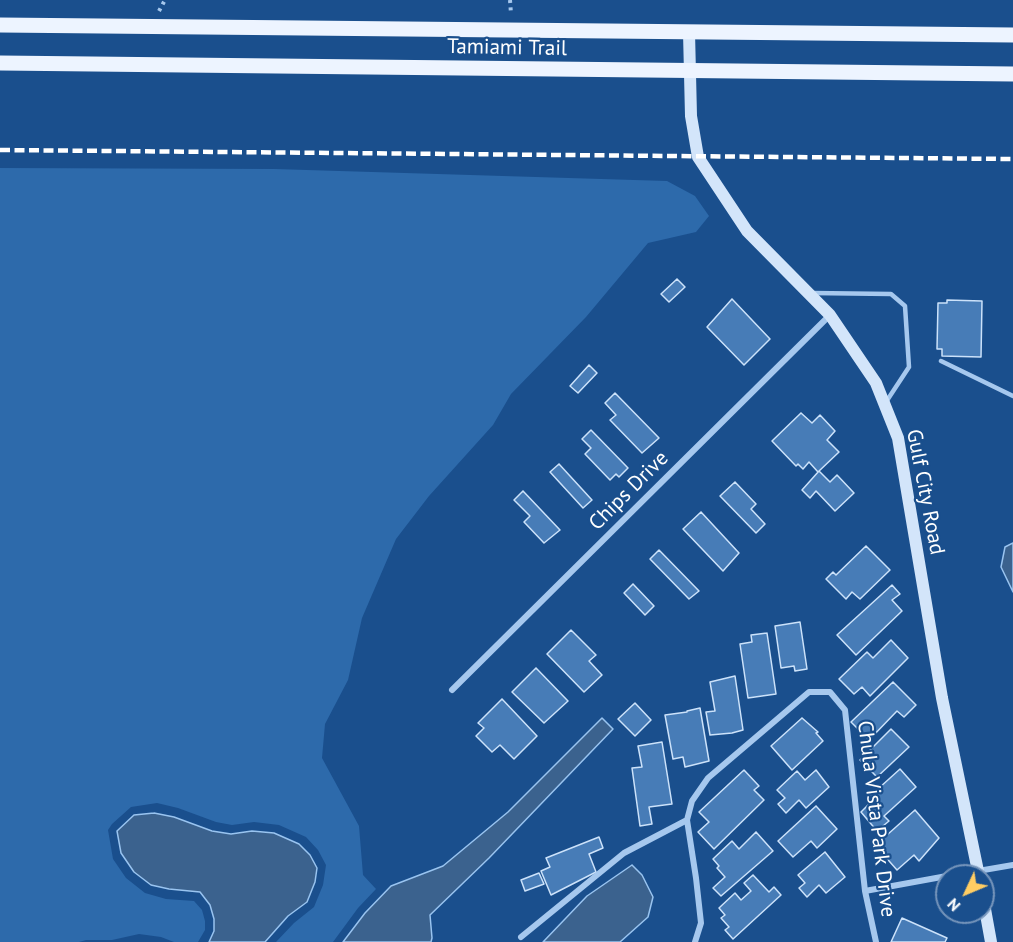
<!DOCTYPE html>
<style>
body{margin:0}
#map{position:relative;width:1013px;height:942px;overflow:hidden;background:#1a4f8d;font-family:"PT Sans",sans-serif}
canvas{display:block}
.north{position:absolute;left:935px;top:864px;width:60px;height:60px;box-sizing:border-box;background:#1a4f8d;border:2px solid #7695bb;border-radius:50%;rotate:226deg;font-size:16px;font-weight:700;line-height:24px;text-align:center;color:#fff}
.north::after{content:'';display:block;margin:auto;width:21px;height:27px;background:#ffcd63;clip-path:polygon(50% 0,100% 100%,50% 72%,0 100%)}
</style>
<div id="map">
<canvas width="1013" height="942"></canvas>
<div class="north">N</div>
</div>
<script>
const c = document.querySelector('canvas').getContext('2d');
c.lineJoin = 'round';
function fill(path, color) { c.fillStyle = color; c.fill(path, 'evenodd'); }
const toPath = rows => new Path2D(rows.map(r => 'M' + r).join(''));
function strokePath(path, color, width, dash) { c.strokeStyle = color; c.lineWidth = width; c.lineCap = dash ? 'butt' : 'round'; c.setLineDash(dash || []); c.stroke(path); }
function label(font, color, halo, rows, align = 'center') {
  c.font = font + ' "PT Sans",sans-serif'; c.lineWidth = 4.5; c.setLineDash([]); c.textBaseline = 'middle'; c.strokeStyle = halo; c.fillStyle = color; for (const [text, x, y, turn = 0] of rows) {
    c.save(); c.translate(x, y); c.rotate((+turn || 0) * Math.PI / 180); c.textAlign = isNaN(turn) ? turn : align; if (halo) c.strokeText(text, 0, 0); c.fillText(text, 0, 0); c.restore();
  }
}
fill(toPath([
 [0,168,274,169,667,181,695,196,709,216,696,232,648,243,586,317,511,394,493,425,429,496,396,539,362,618,348,680,325,724,322,758,359,826,363,875,376,889,358,908,333,942,276,942,294,923,314,907,323,885,326,865,318,850,306,837,279,825,254,822,232,825,216,822,178,808,157,803,131,807,112,824,108,830,113,859,126,878,145,893,166,899,194,901,202,910,205,921,205,930,198,942,174,942,161,937,139,934,112,940,86,940,79,942,0,942]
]), '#2d6aab');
const water = toPath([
 [1013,543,1013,592,1001,567,1005,547,1013,543],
 [602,718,613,729,489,858,430,915,432,938,431,942,343,942,365,913,391,886,443,866,508,812,602,718],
 [154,813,174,817,212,831,231,834,252,831,274,833,299,844,310,855,317,868,315,882,307,902,288,916,265,942,209,942,214,931,214,919,210,905,200,892,169,889,151,885,134,872,121,853,117,831,134,815,154,813],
 [632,865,642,875,653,897,648,917,620,942,543,942,587,896,632,865]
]);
fill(water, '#3b628e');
strokePath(water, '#99c4f0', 1.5);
const building = toPath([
 [677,279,685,287,669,302,661,294,677,279],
 [732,299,770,339,744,365,707,327,732,299],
 [947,300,982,301,981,357,942,356,942,349,937,349,938,303,947,303,947,300],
 [589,365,597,373,578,393,570,386,589,365],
 [615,393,659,438,642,453,610,420,616,415,605,403,615,393],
 [801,413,812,423,820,415,835,431,827,440,839,452,818,472,809,462,803,469,798,464,796,466,772,441,801,413],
 [591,430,628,468,619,477,616,474,610,480,585,454,591,448,582,439,591,430],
 [559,464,592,500,583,508,550,472,559,464],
 [819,471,830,482,837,475,854,493,835,511,816,491,810,498,802,490,819,471],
 [735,482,756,504,751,509,765,524,756,533,720,496,735,482],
 [523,491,560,530,544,543,524,522,530,516,514,500,523,491],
 [701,512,739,553,723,571,683,529,701,512],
 [866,546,890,570,860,599,852,592,846,599,826,579,833,572,836,575,866,546],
 [659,550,699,591,689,599,650,559,659,550],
 [633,584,654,606,645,615,624,593,633,584],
 [892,585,900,594,892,600,902,611,856,655,837,635,892,585],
 [800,622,807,669,795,671,794,666,781,668,775,626,800,622],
 [571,630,596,655,589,661,602,675,584,692,547,654,571,630],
 [767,633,776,694,748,698,740,644,752,642,751,635,767,633],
 [891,640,908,658,870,696,862,687,854,694,839,679,867,652,873,658,891,640],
 [536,668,568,701,544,723,512,692,536,668],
 [735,676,743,730,732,733,710,735,706,712,715,711,710,682,735,676],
 [893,682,916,705,904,717,897,711,869,740,851,722,893,682],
 [502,699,537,736,514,759,500,745,492,752,476,736,484,728,478,723,502,699],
 [635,703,651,720,635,736,618,719,635,703],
 [700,708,709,761,685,767,683,757,673,759,665,715,687,712,687,711,700,708],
 [802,718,818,732,816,733,823,741,792,770,771,746,802,718],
 [891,729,909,747,877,777,860,760,891,729],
 [662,742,672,804,649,807,652,824,640,826,632,768,642,767,638,746,662,742],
 [900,769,916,787,884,816,889,821,877,831,861,812,871,802,868,798,900,769],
 [744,770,759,786,754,790,764,800,714,849,698,832,709,822,699,812,744,770],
 [816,770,829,787,806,808,799,800,786,813,778,804,785,798,777,790,797,771,805,780,816,770],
 [816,806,837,829,817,848,811,841,793,857,778,841,816,806],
 [915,810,939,838,919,861,914,855,897,870,882,853,885,850,878,843,915,810],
 [756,832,773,851,721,896,713,888,725,877,717,868,719,866,713,859,732,841,739,849,756,832],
 [599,837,603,848,589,854,596,872,551,895,541,871,550,867,546,858,599,837],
 [825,852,845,877,826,893,819,885,807,897,799,888,805,883,798,875,825,852],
 [539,873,544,884,525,891,521,880,539,873],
 [753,875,769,892,774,887,781,895,733,939,725,930,729,927,721,918,725,915,719,908,735,893,741,900,751,891,744,883,753,875],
 [902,918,947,938,945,942,891,942,902,918]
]);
fill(building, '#477cb7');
strokePath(building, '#cce2fa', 1.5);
strokePath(toPath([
 [510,0,511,14],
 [159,11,165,0]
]), '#a6c8ee', 4, [3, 4.5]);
strokePath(toPath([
 [811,293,891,294,905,306,909,367,886,402],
 [941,361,1013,396]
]), '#a6c8ee', 4.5);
strokePath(toPath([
 [452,690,830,315],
 [687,820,696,878,701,923,695,942],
 [949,876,1013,865],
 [865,891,947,876],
 [521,937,624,853,687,820,692,801,708,778,809,692,830,692,845,710,865,891,876,942]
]), '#a6c8ee', 6);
strokePath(toPath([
 [689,32,691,116,698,157,747,231,830,315,876,383,898,438,942,698,979,876],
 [983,898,991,942]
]), '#d3e5fa', 12);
strokePath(toPath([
 [0,25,1013,35],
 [0,63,1013,74]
]), '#edf4ff', 15);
strokePath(toPath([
 [0,150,1013,159]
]), '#fff', 4.5, [10, 4.5]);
label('21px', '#fff', '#1a4f8d', [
 ["Tamiami Trail",507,48,1],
 ["Chips Drive",629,491,-45],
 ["Gulf City Road",925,492,79],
 ["Chula Vista Park Drive",876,819,83]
]);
</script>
